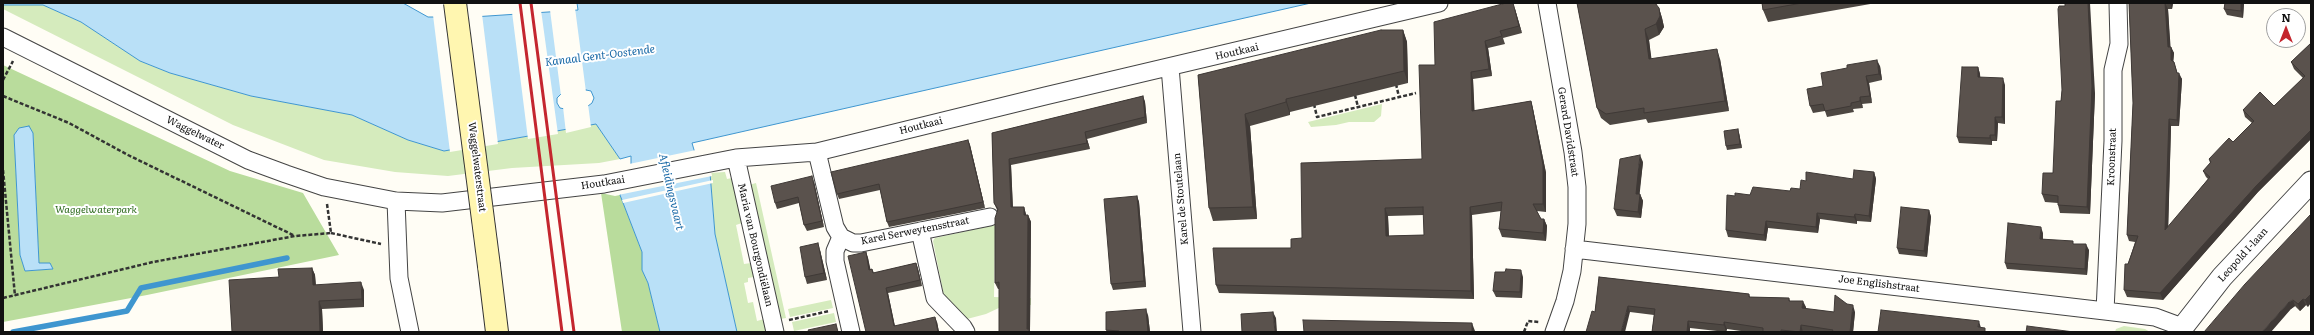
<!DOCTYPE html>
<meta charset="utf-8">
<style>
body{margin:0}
#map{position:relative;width:2314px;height:335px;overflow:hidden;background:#fffdf5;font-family:Literata,serif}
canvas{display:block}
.frame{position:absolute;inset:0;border:4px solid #111;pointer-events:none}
.north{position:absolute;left:2266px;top:8px;width:40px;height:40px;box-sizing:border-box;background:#fff;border:1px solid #a0a0a0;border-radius:50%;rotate:0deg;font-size:11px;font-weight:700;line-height:16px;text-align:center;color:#111}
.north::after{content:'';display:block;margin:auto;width:14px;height:18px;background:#c4262e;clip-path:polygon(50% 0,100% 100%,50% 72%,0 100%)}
</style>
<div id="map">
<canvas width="2314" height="335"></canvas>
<div class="frame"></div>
<div class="north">N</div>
</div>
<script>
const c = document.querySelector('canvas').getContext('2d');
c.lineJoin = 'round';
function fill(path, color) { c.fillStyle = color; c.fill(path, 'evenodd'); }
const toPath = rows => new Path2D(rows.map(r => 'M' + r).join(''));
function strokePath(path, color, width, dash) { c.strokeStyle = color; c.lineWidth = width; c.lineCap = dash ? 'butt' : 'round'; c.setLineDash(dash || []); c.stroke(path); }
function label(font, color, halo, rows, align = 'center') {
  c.font = font + ' Literata,serif'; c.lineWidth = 4; c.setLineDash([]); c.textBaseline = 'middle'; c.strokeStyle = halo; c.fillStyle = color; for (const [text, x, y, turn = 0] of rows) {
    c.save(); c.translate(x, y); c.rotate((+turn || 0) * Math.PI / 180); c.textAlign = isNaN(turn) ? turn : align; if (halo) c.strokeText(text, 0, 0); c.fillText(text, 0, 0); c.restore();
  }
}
fill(toPath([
 [3,5,43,5,81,22,140,61,170,73,251,96,352,115,408,140,444,151,596,124,620,159,599,163,512,168,448,176,395,172,324,160,233,125,3,9],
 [1382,104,1381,116,1374,122,1349,122,1336,125,1311,127,1308,122],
 [725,172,727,179,732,178,742,223,736,225,744,264,751,263,754,277,748,278,748,282,744,283,748,303,753,302,757,321,764,319,767,332,737,332,715,234,710,173],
 [756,183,786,318,780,319,749,185],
 [995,225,994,297,1031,298,1031,305,1003,306,986,314,967,319,944,296,933,241,935,238],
 [831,300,833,308,790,317,788,309],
 [834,313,836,322,794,331,792,322],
 [2124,326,2145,329,2150,332,2115,332,2116,329]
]), '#d5ebbd');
fill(toPath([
 [3,65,230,171,303,193,339,255,147,295,3,322],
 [33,133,39,263,53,269,25,271,20,255,14,135],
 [601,193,615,196,620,195,642,252,642,270,648,283,660,332,622,332]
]), '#b9dc9c');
const water = toPath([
 [3,3,403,3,428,17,473,17,578,10,577,3,1311,3,692,143,697,160,710,173,715,234,737,332,660,332,648,283,642,270,642,252,620,195,631,167,631,156,620,159,596,124,444,151,408,140,352,115,251,96,170,73,140,61,81,22,43,5,3,5,3,3],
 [586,90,591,91,594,98,592,103,588,106,565,109,560,108,557,103,557,98,563,92,586,90],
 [29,126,33,133,39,263,50,263,53,269,25,271,20,255,14,135,19,128,29,126]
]);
fill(water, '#b9e0f7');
strokePath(water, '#3f96cf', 1);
fill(toPath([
 [575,8,586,92,561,96,550,10],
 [541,10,558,134,528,139,512,12],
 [482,14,498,144,450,152,433,15],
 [588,104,591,127,566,133,563,107],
 [696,150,698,159,711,171,712,176,618,195,629,164],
 [713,180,713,183,623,203,622,200]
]), '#fffdf5');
strokePath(toPath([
 [13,332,127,311,141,288,287,258]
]), '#3f96cf', 5.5);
const minor = toPath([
 [1547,3,1573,152,1577,187,1577,224,1572,271,1565,301,1554,332],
 [3,37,248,160,286,174,324,187,396,201,442,203,604,184,736,158,817,152,1045,96,1439,3],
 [1170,67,1192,332],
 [817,152,835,227,841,237,835,251,835,261,851,332],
 [736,158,775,332],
 [396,201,399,278,410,332],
 [920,231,935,298,963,327,966,332],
 [841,237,853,243,861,243,990,217],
 [1574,249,2105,311,2155,317,2182,327],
 [2105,311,2113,141,2113,70,2119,44,2118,3]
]);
const tertiary = toPath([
 [2179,332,2222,277,2311,182]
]);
const secondary = toPath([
 [489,266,497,332]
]);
strokePath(minor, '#444', 19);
strokePath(tertiary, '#444', 23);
strokePath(secondary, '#333', 24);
strokePath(toPath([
 [3,80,13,61],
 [1396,84,1399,97],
 [1355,95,1358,107],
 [3,96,69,123,128,155,295,236],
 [1314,104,1317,117,1416,93],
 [3,170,15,296],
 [331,233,381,244],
 [3,298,153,262,295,236,331,233,327,204],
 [789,320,829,311],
 [1524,332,1528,321,1539,322]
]), '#333', 2.5, [4, 2]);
strokePath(minor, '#fff', 17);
strokePath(tertiary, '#fff', 21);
strokePath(secondary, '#fff6b0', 22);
strokePath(toPath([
 [520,3,562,332],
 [531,3,574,332]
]), '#c4262e', 3);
const secondaryBridge = toPath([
 [455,3,489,266]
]);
strokePath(secondaryBridge, '#333', 24, []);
strokePath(secondaryBridge, '#fff6b0', 22);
fill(toPath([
 [1577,3,1659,3,1656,5,1659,8,1662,18,1664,27,1659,35,1649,40,1651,59,1720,59,1729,111,1648,123,1646,119,1610,125,1601,118,1597,108],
 [1762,3,1876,3,1768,22,1763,10],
 [2129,3,2173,3,2172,9,2168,9,2170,47,2171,47,2174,53,2173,61,2177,73,2182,79,2179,126,2171,126,2168,227,2208,179,2206,177,2203,171,2210,163,2209,159,2233,142,2252,123,2245,117,2243,110,2274,106,2303,78,2294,69,2291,62,2311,43,2311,139,2258,192,2163,300,2127,297,2124,290,2128,264,2135,242,2129,241,2127,235,2133,103],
 [2225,3,2244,3,2243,18,2227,15,2224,9],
 [1515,9,1522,33,1503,38,1505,44,1488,48,1492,76,1473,79,1474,111,1531,101,1533,109,1546,173,1546,212,1537,211,1541,219,1544,219,1547,226,1546,241,1502,237,1499,229,1501,211,1472,215,1474,299,1219,293,1216,285,1291,248,1302,238,1422,159,1435,65],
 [1424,215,1424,235,1389,236,1388,216],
 [1403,30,1407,42,1408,83,1290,112,1290,115,1250,126,1257,219,1213,221,1209,208,1198,75],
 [1880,66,1882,80,1869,83,1872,103,1862,104,1863,108,1853,109,1854,112,1827,117,1825,111,1813,113,1810,106,1823,86],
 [1978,67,1980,74,1980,77,2005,85,2005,124,1998,123,1997,141,1992,141,1992,145,1959,143,1957,137],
 [2062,90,2095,93,2090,214,2060,213,2058,205,2058,203,2045,202,2042,194,2053,173],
 [1143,96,1145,102,1147,123,1087,139,1090,149,1011,165,1013,207,1024,207,1026,215,1028,215,1031,222,1030,330,999,289,998,289,995,283,997,210,994,203,992,133],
 [1739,133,1742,148,1727,150,1726,146],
 [968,140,970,145,985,208,889,227,887,222,880,190,839,199,837,194],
 [1643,162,1639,194,1640,194,1643,201,1641,218,1617,216,1614,209],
 [1874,172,1876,179,1871,222,1857,221,1857,224,1820,219,1818,233,1768,228,1766,241,1728,237,1726,230,1735,196,1790,191,1800,189,1806,181,1853,179],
 [814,182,824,227,807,231,804,225,799,203,777,209,775,203],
 [1137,196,1139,202,1146,287,1113,290,1111,284],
 [1929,210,1931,217,1927,257,1899,254,1897,248],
 [2311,214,2308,307,2306,305,2300,311,2295,306,2291,309],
 [2043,233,2043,239,2074,244,2089,250,2087,275,2007,269,2005,263],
 [820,250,827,280,807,284,805,277],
 [866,252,868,258,870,270,872,269,874,273,916,263,918,269,922,286,888,293,895,326,937,322,939,332,866,332],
 [312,268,315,275,316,285,364,290,364,307,322,309,323,332,232,332,279,277],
 [1523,277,1522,298,1496,297,1493,291],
 [1599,277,1749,294,1750,297,1789,298,1790,301,1806,307,1806,309,1834,312,1855,312,1853,332,1748,332,1727,329,1726,332,1690,328,1690,332,1652,332,1654,315,1630,312,1595,312],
 [1148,315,1150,332,1107,332,1106,330]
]), '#4d4742');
fill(toPath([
 [1513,3,1515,9,1522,33,1519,26],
 [2088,3,2090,3,2095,93,2090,214,2087,207],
 [2165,3,2168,9,2171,53,2168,47],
 [2170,3,2173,3,2172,9],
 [2241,3,2244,3,2243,18,2241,11],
 [1659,8,1662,18,1664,27,1659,35,1656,24],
 [1645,29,1649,40,1653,70,1649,59],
 [1403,30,1407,42,1408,83,1404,71],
 [1485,41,1488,48,1492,76,1489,69],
 [2171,47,2174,53,2173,67,2171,60],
 [1717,49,1720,59,1729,111,1725,101],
 [1877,60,1880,66,1882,80,1879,74],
 [2174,62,2179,78,2179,73,2182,79,2179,126,2177,120],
 [1978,67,1980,74,1981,84,1978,77],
 [1471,72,1473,79,1475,119,1472,111],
 [1866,76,1869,83,1872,103,1870,96],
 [2003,78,2005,85,2005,124,2002,117],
 [1143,96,1145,102,1147,123,1145,117],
 [1860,97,1862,104,1863,108,1860,101],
 [1286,99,1290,112,1290,115,1286,102],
 [1531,101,1533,109,1546,173,1546,212,1543,204],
 [1245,114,1250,126,1257,219,1253,207],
 [1995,117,1998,123,1997,141,1995,135],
 [2169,119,2171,126,2168,237,2165,230],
 [1738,129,1739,133,1742,148,1740,144],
 [2311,130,2311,139,2258,192,2163,300,2160,293,2256,186],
 [1085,132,1087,139,1090,149,1087,143],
 [1990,135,1992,141,1992,145,1990,138],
 [968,140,970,145,985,208,983,202],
 [1640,155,1643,162,1639,200,1636,194],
 [1009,159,1011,165,1013,214,1011,207],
 [1874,172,1876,179,1871,222,1869,216],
 [812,176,814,182,824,227,822,221],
 [1640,194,1643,201,1641,218,1638,212],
 [1137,196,1139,202,1146,287,1144,281],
 [1024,207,1026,214,1026,222,1024,215],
 [1470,207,1472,215,1474,299,1471,291],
 [1385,208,1388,216,1389,244,1386,236],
 [1929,210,1931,217,1927,257,1924,251],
 [1817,213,1820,219,1818,233,1816,227],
 [1855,214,1857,221,1857,224,1854,217],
 [1028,215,1031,222,1030,330,1030,332,1029,332,1027,329],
 [1544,219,1547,226,1546,241,1543,233],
 [1766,221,1768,228,1766,241,1764,235],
 [2041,227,2043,233,2042,245,2040,239],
 [818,243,820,250,827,280,824,273],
 [2086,244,2089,250,2087,275,2085,269],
 [866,252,868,258,872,276,869,270],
 [916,263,918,269,922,286,920,280],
 [312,268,315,275,316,293,313,285],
 [1521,270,1523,277,1522,298,1520,292],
 [361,282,364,290,364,307,362,299],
 [886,288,888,293,896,332,894,326],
 [2311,294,2311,303,2308,307,2305,300],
 [2303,299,2306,305,2300,311,2298,304],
 [2293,300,2295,306,2291,309,2271,332,2262,332,2289,302],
 [319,301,322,309,323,332,320,332],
 [1803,301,1806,307,1805,315,1802,308],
 [1853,305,1855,312,1853,332,1850,332],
 [1628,306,1630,312,1625,332,1621,332],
 [1146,309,1148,315,1150,332,1148,332],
 [1273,312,1276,318,1277,332,1275,332],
 [935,317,937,322,939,332,938,332],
 [1688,321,1690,328,1690,332,1687,332],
 [1979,321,1981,328,1978,327],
 [1724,322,1727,329,1726,332,1724,325],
 [1472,323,1475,331,1475,332,1472,332],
 [1801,325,1803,332,1800,332]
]), '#3f3936');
const building = toPath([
 [1506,3,1513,3,1519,26,1500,31,1502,36,1485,41,1489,69,1471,72,1472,111,1531,101,1543,165,1543,204,1533,204,1541,219,1544,219,1543,233,1499,229,1502,202,1470,207,1471,291,1216,285,1213,248,1291,248,1291,239,1302,238,1301,163,1422,159,1419,65,1435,65,1434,22,1506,3],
 [1423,207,1424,235,1386,236,1385,208,1423,207],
 [1577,3,1655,3,1659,8,1660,16,1656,24,1645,29,1649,59,1717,49,1725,101,1644,113,1644,108,1606,114,1597,108,1577,3],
 [1762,3,1802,3,1763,10,1762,3],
 [2065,3,2088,3,2092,86,2087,207,2058,205,2058,196,2042,194,2043,173,2053,173,2056,101,2061,101,2062,90,2058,9,2059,6,2065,6,2065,3],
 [2129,3,2165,3,2168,47,2171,47,2171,60,2174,62,2177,73,2179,73,2177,120,2169,119,2165,230,2210,177,2203,171,2211,162,2209,159,2229,138,2233,142,2254,121,2243,110,2260,92,2274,106,2305,76,2291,62,2311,43,2311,130,2256,186,2160,293,2124,290,2125,264,2128,264,2138,236,2127,235,2133,103,2129,3],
 [2225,3,2241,3,2241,11,2224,9,2225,3],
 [1381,30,1403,30,1404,71,1286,99,1286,102,1245,114,1253,207,1209,208,1198,75,1381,30],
 [1877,60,1879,74,1866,76,1870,96,1860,97,1860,101,1851,103,1851,106,1825,111,1823,104,1810,106,1807,89,1823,86,1821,73,1847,68,1847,65,1877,60],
 [1962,67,1978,67,1978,77,2003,78,2002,117,1995,117,1995,135,1990,135,1990,138,1957,137,1962,67],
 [1143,96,1145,117,1085,132,1087,143,1009,159,1011,207,1024,207,1024,215,1028,215,1027,329,1029,329,1029,332,999,332,999,282,995,283,995,218,998,209,994,203,992,133,1143,96],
 [1738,129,1740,144,1726,146,1724,131,1738,129],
 [968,140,983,202,887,222,879,184,837,194,831,172,968,140],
 [1640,155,1636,194,1640,194,1638,212,1614,209,1620,159,1640,155],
 [1854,170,1874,172,1869,216,1855,214,1854,217,1817,213,1816,227,1766,221,1764,235,1726,230,1727,195,1735,196,1735,193,1750,195,1753,187,1790,191,1791,188,1800,189,1801,180,1806,181,1806,172,1853,179,1854,170],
 [812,176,822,221,804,225,798,197,775,203,771,186,812,176],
 [1137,196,1144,281,1111,284,1104,199,1137,196],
 [1901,207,1929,210,1924,251,1897,248,1901,207],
 [2311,214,2311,294,2305,300,2303,299,2298,304,2293,300,2289,302,2262,332,2204,332,2245,284,2311,214],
 [2008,223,2041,227,2040,239,2073,241,2073,244,2086,244,2085,269,2005,263,2008,223],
 [818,243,824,273,805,277,800,247,818,243],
 [866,252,869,270,872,269,873,273,916,263,920,280,886,288,894,326,935,317,938,332,866,332,848,256,866,252],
 [312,268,313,285,361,282,362,299,319,301,320,332,232,332,229,280,279,277,278,269,312,268],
 [1506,269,1521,270,1520,292,1493,291,1495,272,1505,272,1506,269],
 [1599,277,1749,294,1749,297,1789,298,1789,301,1803,301,1802,308,1834,312,1835,295,1847,304,1853,305,1850,332,1832,332,1833,330,1801,325,1800,332,1781,330,1781,332,1763,332,1763,328,1724,322,1724,325,1688,321,1687,332,1652,332,1655,309,1628,306,1621,332,1586,332,1592,311,1595,312,1599,277],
 [1146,309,1148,332,1119,332,1119,331,1106,330,1106,312,1146,309],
 [1881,310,1979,321,1978,327,1985,328,1985,332,1878,332,1881,310],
 [1273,312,1275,332,1242,332,1241,314,1273,312],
 [1303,320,1472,323,1472,332,1304,332,1303,320],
 [836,324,838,332,809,332,808,330,836,324],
 [2027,326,2074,332,2026,332,2027,326]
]);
fill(building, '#5a524d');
strokePath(building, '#3f3936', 1);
label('10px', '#111', '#fff', [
 ["Houtkaai",1237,52,-13],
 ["Houtkaai",921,126,-14],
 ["Gerard Davidstraat",1568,132,81],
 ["Waggelwater",195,133,26],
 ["Kroonstraat",2112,157,-88],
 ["Waggelwaterstraat",477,167,83],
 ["Houtkaai",603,183,-9],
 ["Karel de Stoutelaan",1181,199,-95],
 ["Karel Serweytensstraat",915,231,-11],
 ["Maria van Bourgondiëlaan",755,245,77],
 ["Leopold I-laan",2243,255,-48],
 ["Joe Englishstraat",1879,284,7]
]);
label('italic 10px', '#2f6b1f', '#fff', [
 ["Waggelwaterpark",96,210]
]);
label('italic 11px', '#1768a6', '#fff', [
 ["Kanaal Gent-Oostende",600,56,-7],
 ["Afleidingsvaart",671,192,77]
]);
</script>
